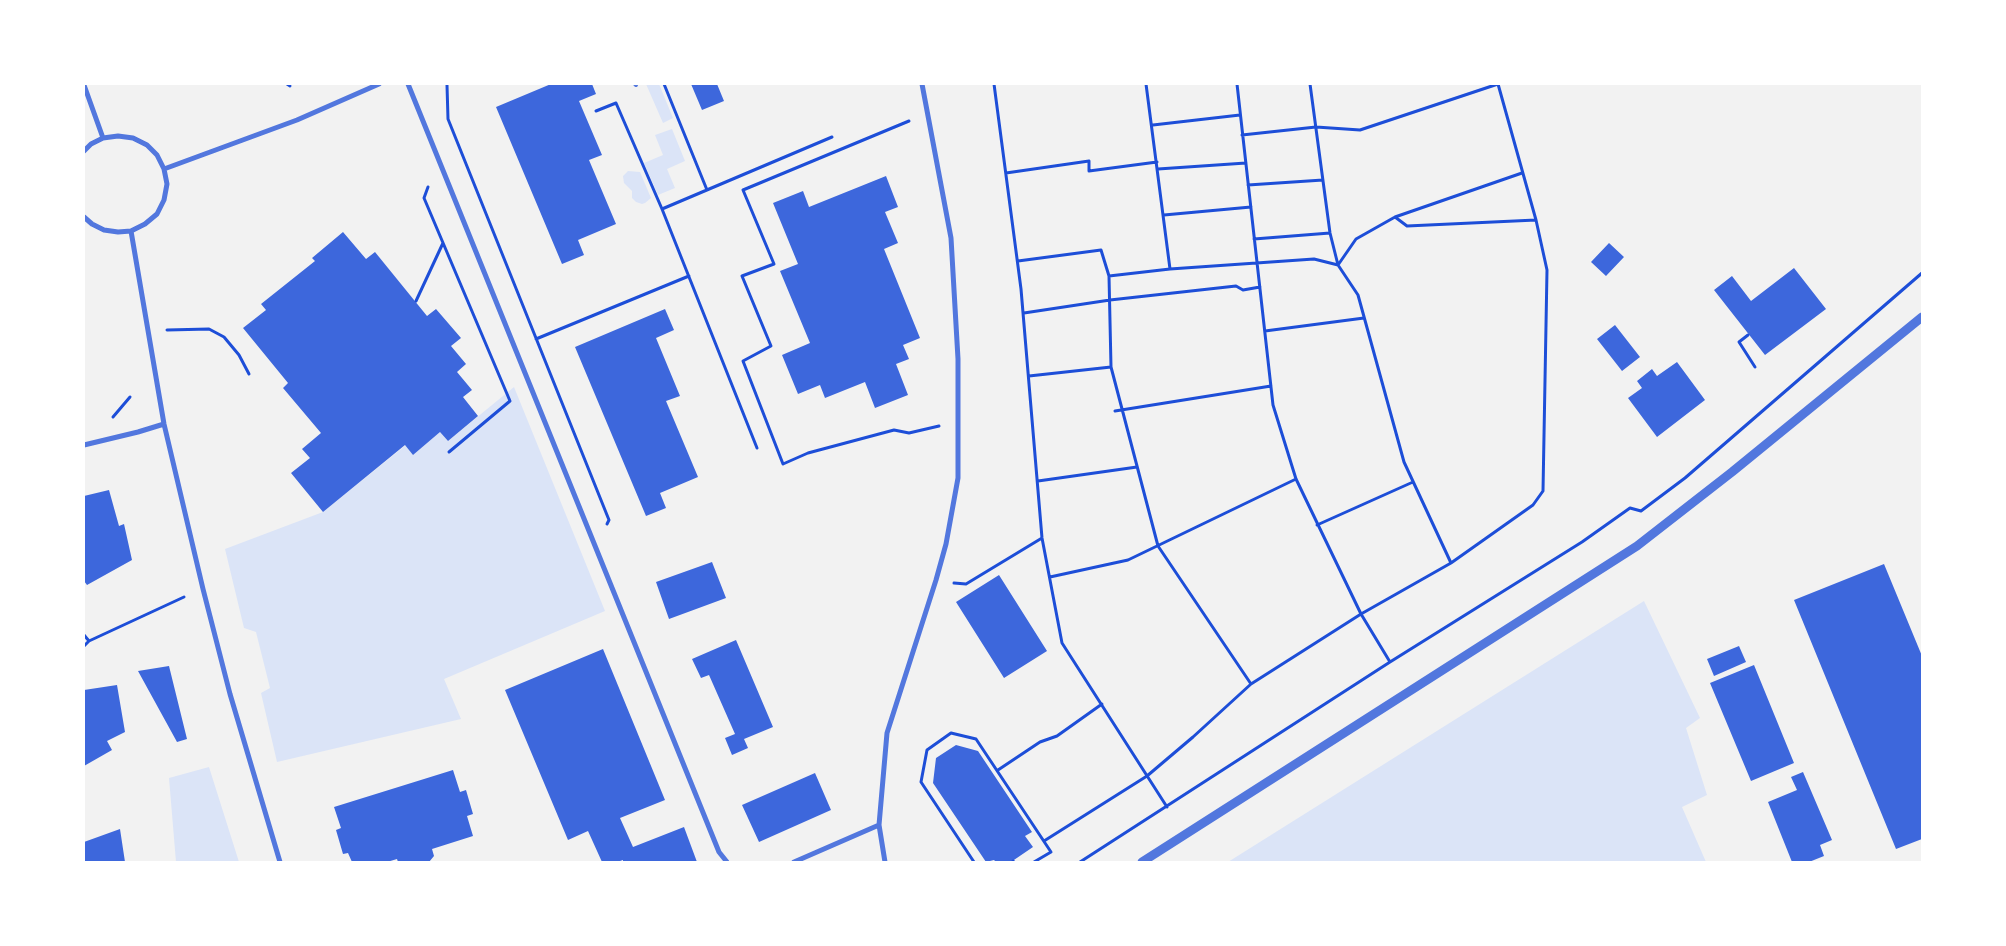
<!DOCTYPE html>
<style>
body{margin:0}
#map{position:relative;width:2006px;height:946px;overflow:hidden;background:#f2f2f2;font-family:"Fira Sans",sans-serif}
canvas{display:block}
.frame{position:absolute;inset:0;border:85px solid #fff;pointer-events:none}
</style>
<div id="map">
<canvas width="2006" height="946"></canvas>
<div class="frame"></div>
</div>
<script>
const c = document.querySelector('canvas').getContext('2d');
c.lineJoin = 'round';
function fill(path, color) { c.fillStyle = color; c.fill(path, 'evenodd'); }
const toPath = rows => new Path2D(rows.map(r => 'M' + r).join(''));
function strokePath(path, color, width, dash) { c.strokeStyle = color; c.lineWidth = width; c.lineCap = dash ? 'butt' : 'round'; c.setLineDash(dash || []); c.stroke(path); }
fill(toPath([
 [646,84,659,84,673,118,663,123],
 [672,129,685,161,667,169,675,188,658,195,644,163,663,155,655,135],
 [628,171,640,172,651,198,645,203,642,204,636,202,632,198,632,191,624,183,623,176],
 [514,387,605,611,444,679,461,719,277,762,261,693,270,688,256,632,244,628,225,549,323,512,406,445,413,455,440,432,448,441],
 [1644,601,1700,718,1686,728,1707,795,1682,807,1706,862,1228,862],
 [209,767,239,862,176,862,169,778]
]), '#dbe4f7');
fill(toPath([
 [551,84,592,84,596,94,579,101,602,155,589,160,616,224,578,240,584,255,562,264,496,107],
 [691,84,717,84,724,101,702,110],
 [886,176,898,207,885,212,898,243,884,249,920,338,903,345,909,359,896,364,908,395,875,408,865,382,825,398,820,385,798,394,782,355,810,343,780,271,798,264,773,203,803,191,809,207],
 [343,232,366,259,375,252,427,316,436,309,461,338,451,346,466,364,457,372,472,390,463,397,478,416,448,441,440,432,413,455,405,445,323,512,291,473,310,458,302,449,321,433,283,388,288,383,243,328,266,310,261,304,315,261,312,258],
 [1609,243,1624,257,1606,276,1591,262],
 [1794,268,1826,309,1765,355,1714,290,1732,276,1751,301],
 [665,309,674,330,656,338,680,396,666,401,698,477,660,493,666,508,646,516,575,347],
 [1615,325,1640,357,1622,371,1597,339],
 [1677,362,1705,400,1657,437,1628,398,1642,388,1637,381,1652,369,1657,376],
 [109,490,119,526,124,524,132,560,87,585,84,581,84,496],
 [712,562,726,598,669,619,656,582],
 [1884,564,1922,656,1922,839,1896,849,1794,600],
 [999,575,1047,651,1004,678,956,602],
 [736,640,773,727,744,739,748,748,732,755,725,738,735,734,709,675,701,678,692,659],
 [1739,646,1746,662,1714,676,1707,659],
 [603,649,665,800,620,818,633,847,684,827,697,862,623,862,623,860,617,862,602,862,588,831,568,840,505,690],
 [1754,665,1794,763,1751,781,1710,683],
 [169,666,187,739,177,742,138,671],
 [117,685,125,732,107,741,112,750,84,766,84,690],
 [956,745,978,751,1032,832,1025,836,1033,847,1011,862,996,862,994,860,986,862,933,783,936,758],
 [453,770,460,792,466,790,473,814,467,816,473,836,432,849,434,856,429,862,398,862,397,859,387,862,352,862,348,853,343,854,336,830,341,828,334,807],
 [1803,772,1832,840,1820,845,1824,856,1809,862,1792,862,1768,802,1797,790,1791,777],
 [815,773,831,810,759,842,742,805],
 [120,829,125,862,84,862,84,842]
]), '#3d67dc');
strokePath(toPath([
 [287,84,290,86],
 [664,84,707,190],
 [994,84,1021,289,1042,538,1062,643,1167,807],
 [1146,84,1170,269],
 [1237,84,1273,405,1296,479,1361,614,1390,662],
 [1310,84,1330,233,1338,265,1358,295,1404,462,1451,563],
 [447,85,448,119,609,520,607,524],
 [596,111,616,103,662,209,757,448],
 [909,121,743,190,774,264,742,276,771,346,743,361,783,464,808,453,894,430,909,433,939,426],
 [1153,125,1240,115],
 [1242,135,1316,127,1360,130,1498,84],
 [1158,169,1246,163],
 [1006,173,1089,161,1089,171,1157,162],
 [1248,185,1323,180],
 [428,187,424,198,510,401,449,452],
 [662,209,832,137],
 [1164,215,1251,207],
 [1395,217,1407,226,1536,220],
 [1254,239,1330,233],
 [1018,261,1101,250,1109,276,1111,367,1158,546,1251,684],
 [1109,276,1170,269,1314,259,1338,265,1356,239,1395,217,1522,173],
 [416,301,443,243],
 [1024,313,1110,300,1236,286,1243,290,1260,287],
 [167,330,209,329,224,337,239,355,249,374],
 [1265,331,1364,318],
 [1748,335,1739,342,1755,367],
 [536,339,689,276],
 [1029,376,1111,367],
 [1115,411,1271,386],
 [113,417,130,397],
 [1038,481,1137,467],
 [1317,525,1413,482],
 [1050,577,1128,560,1296,479],
 [954,583,966,584,1042,538],
 [84,635,89,641,184,597],
 [84,646,89,641],
 [998,770,1040,742,1057,736,1102,704],
 [1044,841,1147,776,1193,737,1251,684,1361,614,1451,563,1533,505,1543,491,1547,270,1536,220,1498,84],
 [1013,861,1014,862],
 [974,862,921,782,927,750,951,733,976,739,1051,852,1034,862],
 [1080,862,1390,662,1582,542,1630,508,1641,511,1685,478,1922,273]
]), '#1d4ed8', 3);
strokePath(toPath([
 [635,84,636,85]
]), '#5277de', 4);
strokePath(toPath([
 [408,84,719,852,727,862],
 [84,85,103,138],
 [84,151,91,144,103,138,118,136,133,138,147,145,157,155,164,169,167,184,164,200,157,214,145,224,131,231,118,232,104,230,92,224,84,217],
 [164,169,297,120,379,84],
 [131,231,164,424,203,589,230,694,280,862],
 [84,445,138,432,164,424],
 [794,862,879,825],
 [885,862,879,825,887,733,936,580,946,544,958,478,958,359,951,238,922,84]
]), '#5277de', 5);
strokePath(toPath([
 [1142,862,1637,546,1732,472,1922,317]
]), '#5277de', 9);
</script>
